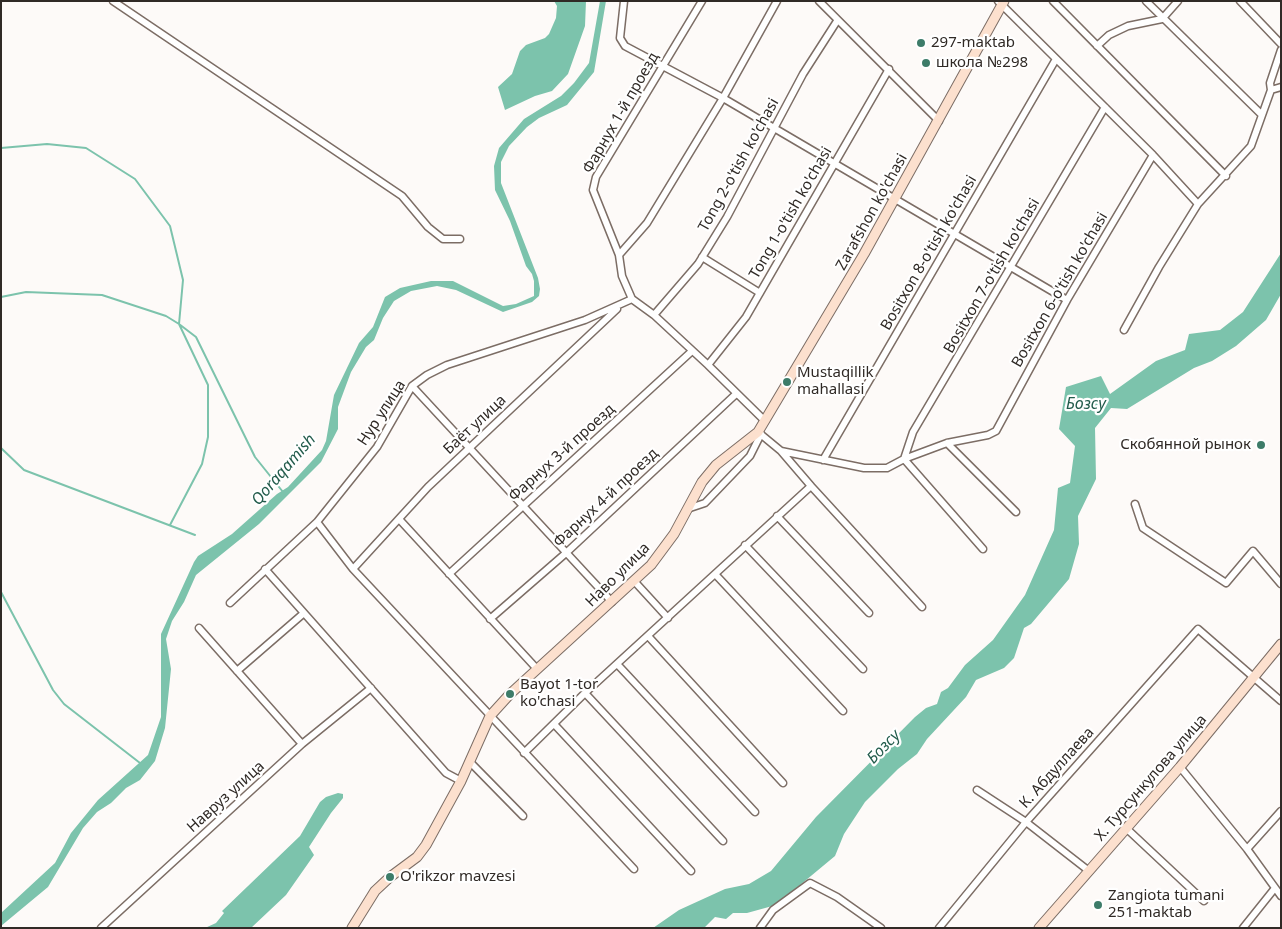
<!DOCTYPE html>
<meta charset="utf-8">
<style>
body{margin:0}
#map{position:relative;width:1282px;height:929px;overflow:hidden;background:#fdfaf8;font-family:"Noto Sans",sans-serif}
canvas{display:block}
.frame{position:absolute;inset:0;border:2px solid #302a26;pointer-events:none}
</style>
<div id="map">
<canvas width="1282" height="929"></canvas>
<div class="frame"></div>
</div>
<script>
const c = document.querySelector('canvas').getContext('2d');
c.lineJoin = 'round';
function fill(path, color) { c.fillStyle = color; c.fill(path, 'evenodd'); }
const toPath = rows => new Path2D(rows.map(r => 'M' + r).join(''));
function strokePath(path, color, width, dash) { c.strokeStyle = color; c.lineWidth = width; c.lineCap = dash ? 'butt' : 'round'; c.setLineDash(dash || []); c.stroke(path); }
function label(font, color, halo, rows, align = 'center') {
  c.font = font + ' "Noto Sans",sans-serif'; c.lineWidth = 4.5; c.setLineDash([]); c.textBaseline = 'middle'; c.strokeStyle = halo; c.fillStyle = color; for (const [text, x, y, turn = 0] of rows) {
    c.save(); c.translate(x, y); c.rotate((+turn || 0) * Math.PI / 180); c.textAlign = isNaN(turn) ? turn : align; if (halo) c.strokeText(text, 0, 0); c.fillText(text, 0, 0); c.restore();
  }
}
fill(toPath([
 [554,1,586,1,585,26,568,74,552,91,535,96,505,110,498,87,512,74,520,51,526,45,545,38,549,34,556,18,557,6],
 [600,1,606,1,594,72,567,105,539,118,527,127,509,146,501,162,501,183,538,278,540,289,539,296,532,302,503,312,456,290,437,286,411,291,394,301,383,318,374,340,366,347,351,372,338,407,338,429,321,462,259,524,196,575,184,602,172,621,166,639,171,669,165,728,155,761,140,780,126,788,111,803,97,812,83,828,48,887,1,926,1,913,55,863,71,833,98,800,148,755,161,717,161,634,194,562,198,556,232,534,277,494,288,487,322,450,326,441,334,395,359,343,373,327,385,297,400,288,431,281,453,281,503,306,516,304,534,296,534,281,532,274,526,266,510,221,495,190,494,166,499,148,524,119,561,96,574,83,589,63],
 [1281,253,1281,294,1266,320,1236,346,1212,361,1194,368,1127,409,1111,408,1095,428,1096,479,1078,516,1079,544,1069,579,1031,624,1024,628,1014,658,1004,668,976,680,966,697,927,739,917,754,898,769,865,802,844,834,835,856,776,905,747,913,733,913,726,919,715,917,704,928,653,928,679,910,725,889,749,884,771,871,816,817,915,717,926,708,937,704,941,692,948,688,965,665,993,640,1025,595,1054,530,1058,488,1070,483,1075,446,1059,429,1066,387,1101,376,1110,394,1156,361,1185,350,1189,334,1220,330,1243,312],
 [338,793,343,794,343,798,331,813,309,847,314,855,286,895,251,928,205,928,216,923,224,913,222,911,300,836,320,802,326,797]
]), '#7cc3ac');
strokePath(toPath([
 [1,148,47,144,86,148,135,179,170,226,183,280,179,324,208,385,208,437,202,464,170,525],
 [1,297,26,292,102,295,166,316,179,324,196,337,255,457,283,492],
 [1,448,24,470,195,535],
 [1,592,53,690,64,704,140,763]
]), '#7cc3ac', 2);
const street = toPath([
 [113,1,402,196,428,227,443,239,460,239],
 [624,1,620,38,625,46,723,98,1067,300],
 [702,1,596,177,593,190,619,255,622,276,632,299,654,315,708,365,765,421],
 [819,1,939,121],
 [998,1,1153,155,1198,204],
 [1053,1,1226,176],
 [1146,1,1261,114],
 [1240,1,1281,44],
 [1097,46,1109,35,1128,26,1162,19,1178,1],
 [1271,90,1281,87],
 [619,255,647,223,723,98,777,1],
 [702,257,760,293],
 [654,315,698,264,727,217,803,74,837,21],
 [1124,330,1159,267,1198,204,1251,146,1271,90,1270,83,1281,50],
 [708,365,746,317,889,69],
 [412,386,612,602],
 [758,432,781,451,864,468,887,468,904,459,947,443,988,435,996,431,1067,300,1153,155],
 [947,443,1016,512],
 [823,460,1056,59],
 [811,486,922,607],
 [1135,504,1143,528,1226,583,1253,551,1281,584],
 [690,508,705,503,750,456,761,434],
 [777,516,869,613],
 [399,519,537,669],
 [317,522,353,569,634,869],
 [745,545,863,669],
 [983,549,904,459,913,432,1105,107],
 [265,569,446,773,461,781],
 [353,569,428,487,617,309],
 [449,574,692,351],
 [715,574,843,711],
 [635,582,668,618],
 [230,603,317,522,377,447,412,386,427,375,447,365,585,320,632,299],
 [490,619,566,553,736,394],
 [199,628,302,744],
 [648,636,783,783],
 [618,665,755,812],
 [237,671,304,613],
 [585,693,723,841],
 [554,724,691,871],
 [524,753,585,693,811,486,781,451],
 [470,762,523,816],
 [1180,767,1247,849,1281,896],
 [977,790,1026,822,1089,871],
 [1126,828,1204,901],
 [1247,849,1281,811],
 [101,928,302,744,371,688],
 [760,928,773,910,810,883,837,897,881,928],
 [939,928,1026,822,1198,629,1281,701],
 [1243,928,1275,888]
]);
const secondary = toPath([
 [352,928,375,891,390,877,417,857,426,845,461,781,490,716,510,694,651,565,674,534,702,482,716,465,758,432,864,254,1004,1],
 [1039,928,1180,767,1281,644]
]);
strokePath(street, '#7c6d65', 9);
strokePath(secondary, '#7c6d65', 11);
strokePath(street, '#fff', 6);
strokePath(secondary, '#fce0ce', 9);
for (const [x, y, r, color] of [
 [921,43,5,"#3d7c69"],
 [926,63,5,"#3d7c69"],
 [787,382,5,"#3d7c69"],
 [1261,445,5,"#3d7c69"],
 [510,694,5,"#3d7c69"],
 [390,877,5,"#3d7c69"],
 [1098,905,5,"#3d7c69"]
]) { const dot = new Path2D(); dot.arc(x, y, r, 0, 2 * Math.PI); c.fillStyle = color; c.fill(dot); strokePath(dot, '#fff', 2); }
label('15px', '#302a26', '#fff', [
 ["297-maktab",931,43],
 ["школа №298",936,63],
 ["Mustaqillik",797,373],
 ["mahallasi",797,390],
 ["Скобянной рынок",1251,445,"right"],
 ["Bayot 1-tor",520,685],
 ["ko'chasi",520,702],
 ["O'rikzor mavzesi",400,877],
 ["Zangiota tumani",1108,896],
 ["251-maktab",1108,913]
], 'left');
label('15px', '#302a26', '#fff', [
 ["Фарнух 1-й проезд",621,113,-60],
 ["Tong 2-o'tish ko'chasi",739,165,-61],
 ["Zarafshon ko'chasi",872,212,-61],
 ["Tong 1-o'tish ko'chasi",791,213,-60],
 ["Bositxon 8-o'tish ko'chasi",929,253,-60],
 ["Bositxon 7-o'tish ko'chasi",992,276,-60],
 ["Bositxon 6-o'tish ko'chasi",1060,290,-60],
 ["Нур улица",382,413,-57],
 ["Баёт улица",475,425,-43],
 ["Фарнух 3-й проезд",562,453,-42],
 ["Фарнух 4-й проезд",606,498,-43],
 ["Наво улица",618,575,-45],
 ["К. Абдуллаева",1057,768,-48],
 ["Х. Турсункулова улица",1151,778,-49],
 ["Навруз улица",226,797,-42]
]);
label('italic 16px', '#235c4c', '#fff', [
 ["Бозсу",1086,404],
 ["Qoraqamish",284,470,-49],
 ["Бозсу",884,747,-46]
]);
</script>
